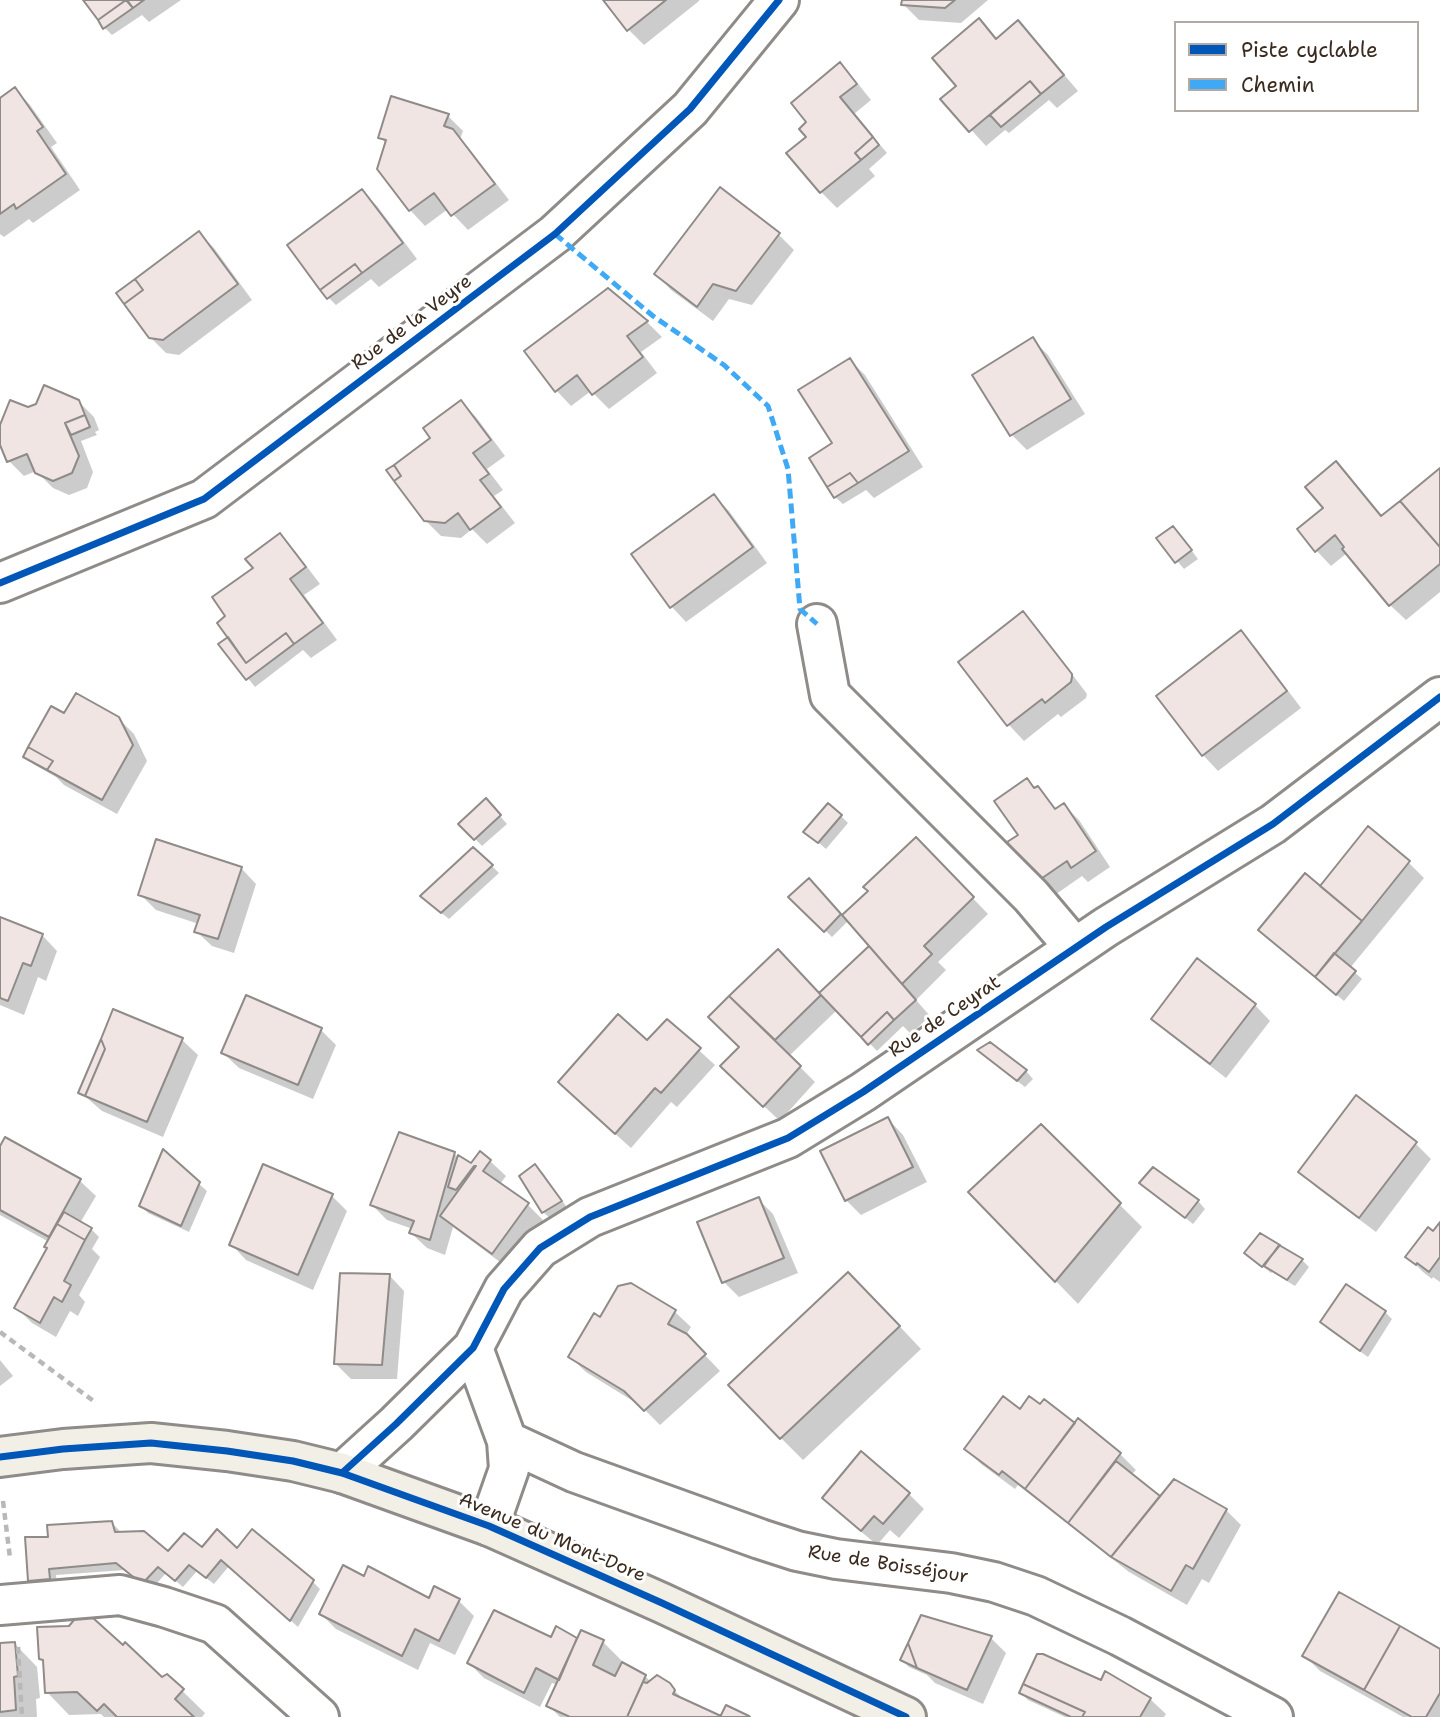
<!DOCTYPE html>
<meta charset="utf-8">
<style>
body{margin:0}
#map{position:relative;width:1440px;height:1717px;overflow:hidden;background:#fff;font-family:"Shantell Sans",sans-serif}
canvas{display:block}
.legend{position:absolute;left:1174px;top:21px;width:245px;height:91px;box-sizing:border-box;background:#fff;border:2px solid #b1aaa5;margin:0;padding:9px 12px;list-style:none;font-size:21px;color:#3b2a1e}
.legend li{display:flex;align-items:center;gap:14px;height:35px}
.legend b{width:35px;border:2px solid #b1aaa5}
</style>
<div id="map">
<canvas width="1440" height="1717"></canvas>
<ul class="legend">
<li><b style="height:9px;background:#0057b8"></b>Piste cyclable</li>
<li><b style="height:9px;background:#3fa9f5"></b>Chemin</li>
</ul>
</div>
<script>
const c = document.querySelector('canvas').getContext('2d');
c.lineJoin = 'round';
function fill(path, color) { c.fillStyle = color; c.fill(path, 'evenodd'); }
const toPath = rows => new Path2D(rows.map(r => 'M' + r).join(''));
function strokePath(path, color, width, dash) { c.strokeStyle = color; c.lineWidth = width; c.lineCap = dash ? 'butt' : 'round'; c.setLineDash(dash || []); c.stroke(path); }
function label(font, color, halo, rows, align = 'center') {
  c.font = font + ' "Shantell Sans",sans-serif'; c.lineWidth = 6; c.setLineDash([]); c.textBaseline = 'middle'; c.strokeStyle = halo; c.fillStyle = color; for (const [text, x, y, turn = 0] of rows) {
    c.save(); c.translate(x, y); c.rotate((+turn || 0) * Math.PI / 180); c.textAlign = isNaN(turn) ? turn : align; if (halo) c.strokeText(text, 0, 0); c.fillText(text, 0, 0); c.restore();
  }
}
fill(toPath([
 [86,0,181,0,149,22,142,15,112,35,105,28],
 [605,0,699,0,699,1,644,45,629,30],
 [904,0,988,0,961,23,919,20,903,4],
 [979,20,998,40,1033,38,1078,91,1057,108,1049,100,1009,133,1005,130,986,146,943,99,958,87],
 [840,65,855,80,871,100,854,114,887,153,869,169,875,176,837,208,821,192,789,153,808,137,809,122],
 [15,89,30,105,57,143,51,147,80,190,33,223,29,219,4,237,0,234,0,100],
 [448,116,463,131,460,139,468,147,509,200,468,230,448,209,425,226,410,210,379,168,387,144,380,137],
 [720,190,779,235,794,250,752,305,729,299,713,321,671,290,656,274],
 [362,191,377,206,417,259,379,287,371,279,336,305,329,298],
 [199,233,214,248,252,300,179,355,166,353,150,337],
 [608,290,647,322,662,337,641,352,657,373,609,409,591,391,571,406,556,390],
 [1033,340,1048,355,1085,414,1027,450,1012,435,975,376],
 [850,360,865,375,923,467,874,498,866,490,843,504,835,497],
 [78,401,94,417,99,430,95,432,97,435,81,441,93,472,87,488,69,495,53,488,36,471,24,476,9,461,0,441,0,429,28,409],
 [461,402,476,417,505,456,487,469,503,490,494,496,515,523,487,544,472,529,461,538,441,536,425,520,433,438],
 [1336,463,1351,479,1383,517,1440,470,1440,592,1406,620,1390,605,1347,553,1331,566,1316,550],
 [714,496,729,511,767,563,686,622,671,606],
 [1180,535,1198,559,1184,569,1159,539],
 [280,536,295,551,320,584,304,595,337,640,311,658,303,650,255,687,221,644,230,638,228,617,255,569],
 [1023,614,1038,629,1087,694,1086,698,1061,717,1058,714,1024,741,1009,725,960,663],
 [1241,633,1256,648,1301,708,1218,771,1203,755,1158,696],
 [65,715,118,718,134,734,147,761,117,814,64,785,56,777,33,764,25,756],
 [1027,780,1036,789,1038,788,1057,810,1064,805,1079,820,1110,867,1088,882,1082,876,1052,897,1010,842,1020,835],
 [493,808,507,824,482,846,461,824],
 [841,816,848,823,826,849,806,832],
 [1368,828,1409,863,1424,878,1350,968,1362,979,1344,1001,1276,945,1260,930,1320,888],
 [916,839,988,914,938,962,946,970,916,1000,930,1016,911,1034,903,1026,877,1051,837,1010,789,1056,815,1082,780,1121,738,1082,741,1047,710,1018,778,952,820,995,871,946,849,920,832,937,791,897,816,887,843,917,870,891],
 [492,866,499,873,449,919,429,903],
 [241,868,256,884,234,953,212,946,196,931,199,924,156,910,140,894],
 [0,919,42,935,57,951,46,981,38,977,24,1015,0,1005],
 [1255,1005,1270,1021,1226,1078,1169,1034,1153,1019],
 [667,1021,715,1065,677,1107,671,1102,631,1148,575,1098,647,1042],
 [321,1030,336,1045,313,1099,239,1068,223,1053],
 [182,1040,198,1055,163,1137,102,1111,80,1092],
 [990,1044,1026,1071,1033,1079,1025,1087,986,1057,980,1051],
 [1357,1098,1416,1144,1431,1159,1376,1232,1316,1187,1301,1171],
 [888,1119,903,1135,927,1182,861,1215,846,1200],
 [1041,1126,1142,1227,1078,1304,970,1192],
 [6,1139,80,1181,96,1196,80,1223,91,1229,99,1237,92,1249,100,1257,79,1295,85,1302,78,1316,70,1311,56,1337,32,1323,17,1308,49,1249,49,1242,0,1215,0,1150],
 [454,1154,472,1166,490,1161,506,1176,500,1184,527,1204,543,1220,508,1268,453,1227,445,1255,427,1248,411,1233,413,1229,387,1220,372,1205],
 [535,1166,543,1173,568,1209,551,1219,543,1212],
 [1141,1183,1198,1201,1205,1209,1193,1224],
 [199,1184,207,1191,189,1232,148,1213,141,1206],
 [332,1196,347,1211,313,1290,246,1260,231,1244],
 [758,1199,773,1214,798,1273,739,1297,724,1282],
 [1440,1225,1440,1282,1433,1277,1432,1279,1423,1272,1408,1257,1434,1233],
 [1260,1235,1302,1260,1309,1267,1295,1286,1272,1272,1271,1273,1254,1260],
 [389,1275,404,1291,397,1379,351,1379,336,1364],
 [631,1285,675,1312,691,1327,686,1335,720,1371,660,1425,641,1406,586,1372,570,1357,600,1319],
 [871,1296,921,1349,803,1460,781,1438],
 [1385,1312,1392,1319,1368,1357,1329,1330,1322,1322],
 [0,1360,13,1376,0,1386],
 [1021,1411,1075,1426,1079,1421,1120,1454,1136,1470,1131,1475,1160,1498,1226,1510,1241,1525,1209,1583,1202,1579,1187,1605,1129,1572,1018,1485,1015,1489,981,1464,966,1449],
 [909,1494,924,1509,899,1538,890,1530,877,1545,839,1513,824,1497],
 [112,1523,119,1530,120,1533,168,1553,203,1549,237,1550,313,1582,320,1589,298,1627,229,1566,214,1584,197,1571,183,1587,166,1573,151,1590,125,1570,56,1575,57,1586,37,1588,30,1580,49,1538],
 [365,1578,430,1601,459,1601,474,1616,455,1655,430,1643,418,1670,336,1629,321,1614],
 [556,1629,578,1641,603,1642,629,1668,645,1676,651,1682,669,1685,685,1701,720,1717,560,1717,548,1705,558,1685,552,1683,540,1707,484,1678,469,1663,551,1639],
 [991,1638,1006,1653,983,1704,935,1683,927,1675,909,1667,902,1660],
 [0,1644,15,1644,37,1667,40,1698,36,1699,37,1717,0,1717],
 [1440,1651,1440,1717,1403,1717,1320,1671,1304,1655],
 [40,1658,162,1680,167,1676,205,1713,202,1717,104,1717,101,1714,69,1715,47,1692,45,1663],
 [1102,1683,1150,1699,1166,1714,1164,1717,1065,1717,1028,1700,1021,1693]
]), '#0003');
const building = toPath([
 [83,0,126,0,98,20,83,0],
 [126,0,133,8,103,29,98,20,126,0],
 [127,0,144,0,133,8,127,0],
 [603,0,666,0,627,31,603,0],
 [902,0,955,0,945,8,901,5,902,0],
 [979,18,996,39,1018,20,1064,75,1041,94,1030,81,969,132,940,99,956,86,932,58,979,18],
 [840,62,857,84,840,97,873,137,855,153,861,160,820,193,786,153,806,137,799,129,806,122,791,103,840,62],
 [1030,81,1041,94,1001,127,990,115,1030,81],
 [15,87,43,127,37,131,66,174,16,209,14,204,0,214,0,98,15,87],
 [391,96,449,114,444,126,453,129,495,184,451,216,434,193,409,211,377,169,386,140,378,138,391,96],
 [873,137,879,145,861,160,855,153,873,137],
 [720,187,780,233,736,291,713,284,697,307,654,274,720,187],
 [362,189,403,243,362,273,355,264,320,290,287,245,362,189],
 [199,231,238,284,163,340,149,338,124,304,143,290,135,279,199,231],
 [355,264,362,273,327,299,320,290,355,264],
 [135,279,143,290,124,304,116,293,135,279],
 [608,288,648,321,627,336,643,357,592,395,577,375,555,392,524,351,608,288],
 [1033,337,1071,399,1010,436,972,375,1033,337],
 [850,358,909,451,858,483,850,473,827,487,809,458,832,443,798,390,850,358],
 [44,385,79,400,85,415,65,423,79,456,72,473,53,481,35,473,27,454,7,462,0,445,0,425,10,400,28,407,36,404,44,385],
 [461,400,491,440,473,453,489,474,480,480,501,507,470,530,458,513,445,523,424,521,394,481,401,476,394,465,430,438,423,428,461,400],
 [85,415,90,427,71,435,65,423,85,415],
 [1336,461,1381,516,1400,501,1440,547,1440,564,1389,606,1342,549,1344,547,1335,535,1315,552,1297,529,1323,508,1305,487,1336,461],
 [394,465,401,476,394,481,386,470,394,465],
 [1440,468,1440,547,1400,501,1440,468],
 [850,473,858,483,834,498,827,487,850,473],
 [714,494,753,547,670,608,631,554,714,494],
 [1173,526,1192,550,1175,563,1156,538,1173,526],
 [280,533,306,567,290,579,323,623,294,644,286,633,246,663,217,623,225,616,212,597,253,568,245,559,280,533],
 [1023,611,1072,674,1072,677,1071,682,1045,703,1042,699,1007,726,958,662,1023,611],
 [1241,630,1287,691,1202,756,1156,696,1241,630],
 [286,633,294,644,246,680,218,644,228,637,246,663,286,633],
 [76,693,119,717,133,745,102,800,47,770,53,761,28,747,51,706,64,713,76,693],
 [28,747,53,761,47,770,23,757,28,747],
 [1027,778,1034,788,1038,786,1055,809,1064,803,1096,851,1071,868,1067,861,1035,883,1007,842,1018,835,994,801,1027,778],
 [486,798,501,815,474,840,458,824,486,798],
 [828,803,842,815,818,843,803,832,828,803],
 [1368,826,1410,861,1362,921,1320,886,1368,826],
 [916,837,974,897,924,946,932,954,902,984,842,915,868,891,863,887,916,837],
 [156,839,242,867,218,939,194,932,200,915,138,895,156,839],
 [473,847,493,865,441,913,420,896,473,847],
 [1305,873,1362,921,1315,977,1258,930,1305,873],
 [809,878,841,914,824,932,788,897,809,878],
 [0,917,43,934,31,966,23,963,8,1001,0,998,0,917],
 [869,946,916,1000,894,1020,887,1012,861,1037,819,993,869,946],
 [778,949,821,995,775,1040,729,996,778,949],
 [1334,953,1356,971,1336,995,1315,977,1334,953],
 [1197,958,1256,1004,1210,1064,1151,1019,1197,958],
 [246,995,322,1028,298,1085,221,1053,246,995],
 [729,996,801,1066,763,1107,720,1066,739,1047,708,1017,729,996],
 [113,1009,183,1038,147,1122,85,1096,105,1049,101,1039,113,1009],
 [887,1012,894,1020,868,1045,861,1037,887,1012],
 [618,1014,647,1040,667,1019,701,1048,661,1093,655,1088,615,1134,558,1082,618,1014],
 [101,1039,105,1049,85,1096,78,1093,101,1039],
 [990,1042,1027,1070,1017,1081,977,1050,990,1042],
 [1356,1095,1417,1142,1359,1218,1298,1172,1356,1095],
 [888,1117,913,1167,845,1201,820,1151,888,1117],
 [1041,1124,1121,1203,1055,1282,968,1192,1041,1124],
 [399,1132,455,1152,430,1240,409,1233,414,1221,370,1205,399,1132],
 [5,1137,81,1179,49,1237,0,1210,0,1146,5,1137],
 [163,1149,200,1182,181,1226,139,1206,163,1149],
 [480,1151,491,1160,483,1171,529,1203,492,1254,440,1216,476,1166,474,1166,456,1190,448,1187,458,1155,471,1163,480,1151],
 [263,1164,333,1194,298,1275,229,1245,263,1164],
 [535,1164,562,1201,542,1213,519,1176,535,1164],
 [1153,1167,1199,1200,1185,1218,1139,1183,1153,1167],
 [759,1197,784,1258,722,1283,697,1222,759,1197],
 [64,1212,92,1228,85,1240,57,1224,64,1212],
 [1440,1222,1440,1257,1429,1272,1417,1263,1416,1265,1405,1257,1428,1227,1433,1231,1440,1222],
 [57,1224,85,1240,64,1281,71,1285,62,1302,54,1297,40,1323,14,1308,47,1248,44,1247,57,1224],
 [1260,1233,1280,1245,1262,1267,1244,1253,1260,1233],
 [1279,1245,1303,1259,1287,1280,1264,1266,1279,1245],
 [848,1272,900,1326,780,1439,728,1385,848,1272],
 [340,1273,390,1274,382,1365,334,1364,340,1273],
 [631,1283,676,1310,668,1324,687,1334,706,1354,644,1411,624,1391,568,1357,594,1313,600,1317,618,1286,631,1283],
 [1346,1284,1386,1311,1360,1351,1320,1322,1346,1284],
 [1003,1396,1020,1409,1029,1396,1040,1404,1044,1399,1075,1423,1025,1489,1002,1471,999,1475,964,1449,1003,1396],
 [1078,1418,1121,1453,1068,1523,1025,1489,1078,1418],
 [861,1451,910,1493,883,1524,874,1516,861,1531,822,1498,861,1451],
 [1116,1461,1160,1496,1111,1557,1068,1523,1116,1461],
 [1174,1479,1227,1509,1193,1569,1186,1565,1171,1591,1111,1557,1174,1479],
 [112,1521,115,1532,144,1531,168,1551,184,1533,202,1547,217,1529,237,1548,252,1529,314,1580,290,1621,221,1560,206,1578,189,1565,175,1581,158,1567,142,1584,116,1563,49,1569,50,1579,28,1581,25,1537,48,1537,47,1525,112,1521],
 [343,1565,364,1576,368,1566,429,1598,434,1586,460,1599,439,1641,415,1629,402,1656,319,1614,343,1565],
 [1339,1592,1400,1626,1364,1690,1302,1656,1339,1592],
 [83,1609,123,1645,125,1642,162,1677,167,1674,184,1689,175,1699,194,1717,117,1717,104,1704,97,1711,77,1692,45,1693,43,1660,39,1659,37,1627,69,1626,83,1609],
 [494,1610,551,1637,556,1626,577,1638,559,1680,536,1668,524,1693,467,1663,494,1610],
 [921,1615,992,1636,967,1690,917,1668,908,1643,921,1615],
 [1400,1626,1440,1649,1440,1693,1426,1717,1412,1717,1364,1690,1400,1626],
 [581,1630,604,1640,593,1665,615,1676,622,1662,646,1675,627,1717,570,1717,546,1706,581,1630],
 [15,1642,18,1676,14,1677,16,1710,0,1712,0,1643,15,1642],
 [908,1643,917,1668,900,1660,908,1643],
 [1037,1654,1043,1654,1101,1680,1105,1671,1151,1698,1140,1717,1082,1717,1085,1712,1023,1684,1037,1654],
 [657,1675,670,1683,675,1690,673,1694,721,1716,720,1717,627,1717,643,1682,647,1683,657,1675],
 [1023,1684,1085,1712,1082,1717,1071,1717,1019,1693,1023,1684],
 [726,1705,749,1716,750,1717,720,1717,726,1705]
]);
fill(building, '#f1e5e3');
strokePath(building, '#8e8b88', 2);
const minor = toPath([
 [0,583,204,499,555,234,690,109,779,0],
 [817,624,830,695,1031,896,1075,948],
 [473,1348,507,1441,509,1469,489,1526],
 [507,1441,574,1472,760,1539,797,1551,836,1559,951,1573,994,1582,1036,1596,1120,1636,1273,1717],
 [342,1473,396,1424,473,1348,504,1289,540,1248,590,1217,788,1138,863,1092,1106,927,1273,824,1440,697],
 [0,1605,120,1595,164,1607,215,1624,319,1717]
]);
const major = toPath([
 [0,1457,63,1449,151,1443,227,1451,293,1461,342,1473,489,1526,662,1603,906,1717]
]);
strokePath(minor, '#8e8b88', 44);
strokePath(major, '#8e8b88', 44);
strokePath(toPath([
 [0,1332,95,1402],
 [3,1501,10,1558],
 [18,1647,22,1717]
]), '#b9b8b6', 4.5, [7, 5]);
strokePath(minor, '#fff', 38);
strokePath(major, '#f2efe6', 38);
strokePath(toPath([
 [555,234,653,316,724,365,768,406,788,469,800,609,817,624]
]), '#3fa9f5', 5, [10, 5]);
strokePath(toPath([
 [0,583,204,499,555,234,690,109,779,0],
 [0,1457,63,1449,151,1443,227,1451,293,1461,342,1473,489,1526,662,1603,906,1717],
 [342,1473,396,1424,473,1348,504,1289,540,1248,590,1217,788,1138,863,1092,1106,927,1273,824,1440,697]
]), '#0057b8', 7);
label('19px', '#3b2a1e', '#fff', [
 ["Rue de la Veyre",412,323,-37],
 ["Rue de Ceyrat",945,1017,-34],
 ["Avenue du Mont-Dore",552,1538,23],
 ["Rue de Boisséjour",888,1565,9]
]);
</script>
